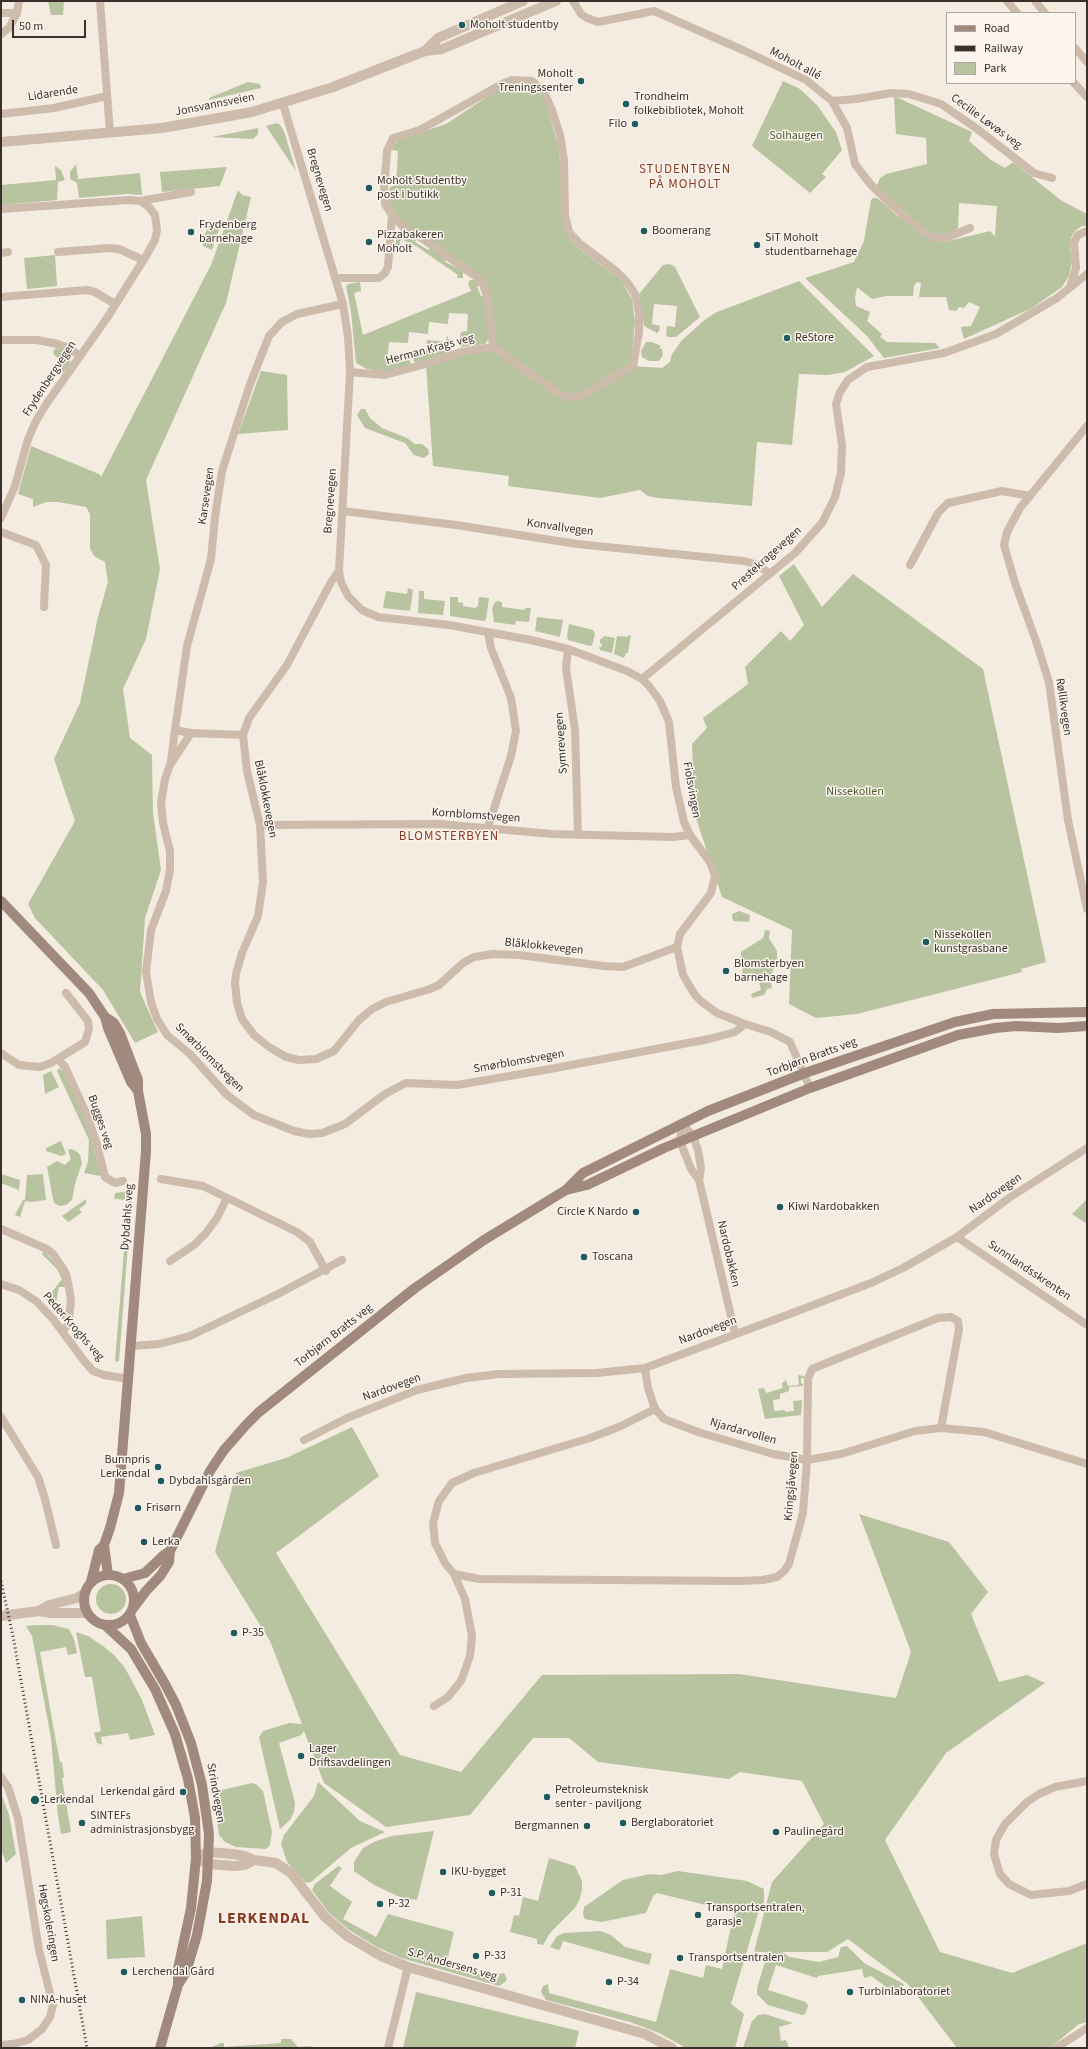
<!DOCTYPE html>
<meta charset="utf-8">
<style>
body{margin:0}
#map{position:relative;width:1088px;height:2049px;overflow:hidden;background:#f4ebe1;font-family:"Source Sans 3",sans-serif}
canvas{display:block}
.frame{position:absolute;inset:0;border:2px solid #3b302b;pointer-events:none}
.legend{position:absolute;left:946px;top:12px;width:130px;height:72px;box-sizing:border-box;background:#fbf5ee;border:1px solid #aea6a0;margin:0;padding:5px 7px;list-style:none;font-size:12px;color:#3b302b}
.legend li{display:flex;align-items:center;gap:8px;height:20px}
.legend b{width:20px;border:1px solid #aea6a0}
.scale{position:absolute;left:12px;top:20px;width:74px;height:18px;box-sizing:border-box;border:2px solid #3b302b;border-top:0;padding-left:5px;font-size:12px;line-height:14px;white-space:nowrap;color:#3b302b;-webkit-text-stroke:3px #fbf5ee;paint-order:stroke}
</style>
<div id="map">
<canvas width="1088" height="2049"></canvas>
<div class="frame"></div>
<ul class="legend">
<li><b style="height:5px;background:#a18a7d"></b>Road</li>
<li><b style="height:5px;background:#3b302b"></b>Railway</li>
<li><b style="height:11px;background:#b8c4a0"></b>Park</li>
</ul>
<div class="scale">50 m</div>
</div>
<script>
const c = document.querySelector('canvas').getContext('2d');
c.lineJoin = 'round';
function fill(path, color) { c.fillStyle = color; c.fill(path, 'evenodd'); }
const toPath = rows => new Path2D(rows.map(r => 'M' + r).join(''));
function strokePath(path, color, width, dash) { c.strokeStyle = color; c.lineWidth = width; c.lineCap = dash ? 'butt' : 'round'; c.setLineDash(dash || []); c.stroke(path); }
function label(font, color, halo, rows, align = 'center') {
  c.font = font + ' "Source Sans 3",sans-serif'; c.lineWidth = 3; c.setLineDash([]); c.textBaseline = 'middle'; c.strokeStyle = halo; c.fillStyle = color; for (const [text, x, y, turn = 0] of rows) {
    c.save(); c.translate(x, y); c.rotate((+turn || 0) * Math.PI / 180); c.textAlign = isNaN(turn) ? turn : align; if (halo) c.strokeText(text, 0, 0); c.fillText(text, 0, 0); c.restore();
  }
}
fill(toPath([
 [48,1,81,1,64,2,63,15,51,15],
 [783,81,800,89,817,105,836,132,842,150,822,174,826,177,810,193,752,146],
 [248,82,260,84,261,88,209,100,209,98],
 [525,84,539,93,546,103,559,149,564,227,570,239,576,246,621,280,632,299,635,322,631,361,633,366,662,368,670,362,672,354,682,340,707,318,717,312,799,281,874,356,845,372,828,375,799,374,792,445,757,442,752,506,658,498,648,496,640,490,600,498,508,486,509,476,433,466,426,364,492,347,483,284,406,230,388,202,390,187,396,185,398,151,392,150,393,146,398,140,446,124,499,89,508,86],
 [894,96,972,132,969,141,991,160,1005,168,1013,162,1062,201,1087,214,1087,226,1082,226,1076,230,1071,237,1070,249,1072,261,1069,276,1062,287,1032,308,964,339,961,327,971,326,980,307,969,302,964,308,959,307,956,311,949,310,946,297,919,297,921,283,917,282,914,286,913,296,886,296,872,299,857,287,855,298,856,306,870,312,867,321,882,334,880,337,887,342,935,343,940,348,884,358,867,336,805,278,854,262,864,241,871,200,873,198,877,198,885,204,896,215,903,219,922,236,933,241,945,242,990,231,995,236,997,206,959,203,958,228,949,234,940,235,924,229,877,186,880,178,886,174,927,164,926,138,896,134],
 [277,123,280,125,284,131,296,171,266,126],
 [258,128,258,134,253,139,212,137],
 [76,164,78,179,140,173,142,195,126,194,79,198,77,183,70,179,70,172],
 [55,166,61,170,65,180,58,182,57,200,1,205,1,185,56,180],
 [227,167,220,186,162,192,160,172],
 [238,190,242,195,251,197,226,303,146,480,160,569,146,639,123,689,130,738,152,755,153,813,161,870,145,918,140,992,158,1032,135,1043,103,990,35,918,28,904,75,821,54,759,80,703,98,617,108,582,105,562,94,556,90,548,90,514,86,507,58,502,46,502,33,507,33,499,18,494,31,446,99,474,101,477,211,265],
 [211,225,220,227,212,250,203,246,202,243,208,226],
 [400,233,416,239,415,242,428,250,430,248,446,259,445,262,463,271,463,278,457,278,458,275,416,246,401,239,399,246,395,245,397,236],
 [55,255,57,286,27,289,24,258],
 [670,264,675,267,700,317,676,337,668,337,666,335,667,326,675,327,677,306,654,304,652,324,660,326,659,331,657,333,644,326,639,294,663,265],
 [470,280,475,280,479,285,477,287,481,296,485,296,489,338,485,344,461,347,459,341,461,332,467,331,468,314,449,313,448,324,429,322,428,334,409,332,408,343,389,342,387,360,406,361,407,355,411,364,388,372,367,369,356,363,351,312,346,286,348,284,360,282,361,291,354,293,363,335,471,291,468,283],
 [447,335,452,351,417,363,414,362,412,350,426,351,427,340,446,342],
 [646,342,652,342,661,346,659,348,662,349,663,355,659,361,649,361,642,357,641,351],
 [56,348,66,351,71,358,70,364,63,373,60,370,60,359,54,355,53,351],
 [261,371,287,375,288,430,238,434],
 [361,409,365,409,370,418,382,428,407,438,415,444,422,444,428,449,429,454,424,458,414,455,405,443,365,428,357,415],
 [794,564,822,607,853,574,983,669,1046,962,1021,969,1022,972,857,1014,816,1018,789,1004,792,930,722,897,694,812,692,744,707,728,703,718,748,684,745,667,781,631,790,641,804,625,779,576],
 [408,588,413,590,410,611,383,608,386,591,407,594],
 [419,591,424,591,424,599,445,601,443,615,418,613],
 [450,597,458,597,458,602,463,603,463,606,475,608,478,606,479,597,489,598,486,619,484,621,450,616],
 [498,601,502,602,502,607,525,610,525,608,531,608,529,622,516,621,515,625,494,622,492,608,495,602],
 [537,617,563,620,560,637,535,631],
 [569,624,593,630,595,634,592,645,590,646,568,640,567,636],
 [628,635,631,636,630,640,628,653,626,653,624,658,614,654,617,636,628,637],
 [604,636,615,638,612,653,600,650,599,647,601,647,602,644,600,643,600,640],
 [739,911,750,915,749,922,733,921,732,914],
 [765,930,770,931,769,938,777,951,777,962,770,977,772,988,767,989,764,995,752,998,751,994,761,990,758,978,743,980,741,952,763,938],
 [59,1068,64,1072,86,1118,101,1176,84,1173,88,1161,89,1140,57,1071],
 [51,1071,59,1087,45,1094,43,1075],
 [61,1141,66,1154,61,1156,46,1151,46,1148],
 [71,1149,76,1151,80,1155,82,1163,75,1184,72,1200,66,1205,59,1206,54,1203,53,1199,47,1167,57,1161,65,1165,71,1159,68,1150],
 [1,1174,20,1180,19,1190,1,1183],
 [43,1174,46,1200,31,1202,25,1201,20,1217,15,1215,23,1200,25,1200,27,1175],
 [130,1191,132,1193,119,1361,115,1362,128,1200,114,1199,115,1193],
 [86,1199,86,1204,79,1209,82,1212,70,1221,68,1222,62,1216],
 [1087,1199,1087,1224,1072,1214],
 [44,1251,61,1270,67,1287,59,1287,55,1309,66,1311,64,1320,46,1300,62,1279,57,1269,42,1254],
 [798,1375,804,1376,805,1378,801,1378,801,1383,803,1384,803,1386,789,1387,789,1391,780,1394,780,1399,773,1400,774,1411,785,1410,785,1412,794,1411,793,1401,802,1400,801,1415,765,1419,758,1389,764,1388,766,1393,783,1388,782,1383,786,1380,788,1386,799,1385],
 [352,1427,379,1476,276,1553,400,1755,461,1772,542,1675,739,1674,896,1698,911,1652,859,1514,949,1542,988,1592,971,1614,999,1682,1027,1675,1045,1683,946,1753,885,1840,940,1952,1012,1973,1087,1943,1087,2022,1079,2024,1050,2048,957,2048,909,1985,848,1939,827,1952,782,1952,789,1957,819,1962,838,1957,841,1947,847,1946,864,1963,904,1984,901,1991,893,1992,871,1976,864,1978,862,1969,818,1976,817,1978,776,1965,768,1990,806,2002,808,2006,805,2014,802,2015,768,2005,757,1994,757,1988,768,1952,754,1952,772,1882,824,1824,802,1781,740,1772,729,1779,598,1762,569,1738,533,1738,470,1815,386,1827,324,1783,304,1731,301,1735,279,1743,295,1803,294,1812,290,1820,280,1829,259,1737,263,1731,289,1723,302,1724,270,1641,215,1552,236,1473,286,1458],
 '96 1599a15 15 0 1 1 30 0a15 15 0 1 1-30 0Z',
 [35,1625,52,1625,69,1629,74,1639,77,1653,68,1655,66,1647,40,1652,55,1736,60,1762,62,1762,64,1777,62,1778,71,1832,61,1834,58,1816,51,1738,32,1636,26,1626],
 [76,1632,88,1636,103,1646,114,1655,125,1668,142,1700,155,1735,130,1740,128,1733,101,1737,102,1745,97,1743,94,1733,101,1731,92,1677,85,1677],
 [318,1782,360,1821,385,1832,351,1848,311,1882,306,1883,287,1862,281,1844,284,1835,314,1796],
 [252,1783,257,1785,263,1791,272,1832,270,1845,266,1849,236,1847,225,1842,219,1835,213,1792],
 [1,1793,9,1815,16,1854,6,1863,1,1849],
 [434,1831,417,1900,400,1897,374,1885,354,1871,354,1862,363,1848,376,1841,392,1836],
 [549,1858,575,1866,582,1881,582,1890,579,1901,574,1909,550,1933,543,1945,537,1944,537,1939,510,1932,514,1915,519,1916,523,1897,538,1901],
 [338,1866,342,1868,330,1886,352,1902,343,1919,376,1937,388,1914,454,1932,446,1965,498,1979,499,1974,504,1973,507,1979,505,1982,499,1986,401,1958,377,1947,349,1930,329,1913,312,1890,315,1884],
 [678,1871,747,1881,764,1889,764,1902,760,1907,731,2004,744,2014,735,2048,686,2048,659,2033,630,2022,546,2000,541,1992,543,1986,548,1984,549,1993,656,2022,670,1969,703,1978,706,1965,722,1969,734,1912,657,1893,653,1896,646,1913,601,1922,585,1919,583,1915,584,1907,623,1880,650,1874,661,1875],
 [142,1916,145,1957,107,1959,106,1920],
 [600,1931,611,1935,625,1947,652,1954,649,1965,563,1941,560,1949,558,1950,550,1947,557,1936,564,1933],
 [416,1992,579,2031,575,2048,403,2048],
 [765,2014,793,2023,779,2027,781,2041,786,2040,789,2048,743,2048,752,2021,758,2015],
 [281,2039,291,2039,298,2047,312,2046,311,2048,210,2048,221,2043,224,2043,224,2047,281,2043]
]), '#b8c4a0');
strokePath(toPath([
 [100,1,110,133],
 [573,1,581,14,587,18,598,22,654,11,745,51,806,80,832,101,847,128,855,164,871,185,904,216,926,234,936,238,946,238,970,228],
 [1007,1,1017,13],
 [1035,1,1045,13],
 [1,13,17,13,19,1],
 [1,34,9,28,17,13],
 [1075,48,1087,62],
 [1074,83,1087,97],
 [832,101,856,99,891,93,909,94,941,104,976,128,1034,173,1052,178],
 [283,104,343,304,348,337,350,372,339,571,341,582,348,596,362,610,378,617,449,625,531,640,568,649,627,671,642,679,649,686,660,701,669,722,676,787,684,822,690,835,710,862,715,876,711,893,680,934,677,947,683,975,695,995,702,1002,717,1013,745,1024,771,1032,790,1042,810,1088],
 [1,114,54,108,107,96],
 [140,201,191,192],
 [1,209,128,200,140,201,149,207,155,215,157,230,155,240,146,256,107,318,47,403,36,421,28,439,15,486,1,518],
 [58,252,110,248,119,249,143,260],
 [1,253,8,252],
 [335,278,379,278,385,273,388,267,392,215,385,204,384,190,387,151,393,138,420,130,500,85,512,80,532,81,544,92,552,110,560,135,564,160,565,215,569,232,579,243,616,271,627,282,635,294,639,313,639,332,633,366,577,398,564,396,551,388,493,347,488,300,483,284,478,278,423,239,406,230,392,215],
 [1070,287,1076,268,1074,242,1078,235,1087,231],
 [1,297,87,290,95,292,115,304],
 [1,340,37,340,58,344,70,349,80,356],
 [350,372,385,375,426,364,461,352,493,347],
 [1087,426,1020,508,1007,532,1004,545,1015,583,1036,641,1049,682,1068,820,1087,909],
 [343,511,456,525,577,544,744,561,758,565,770,574],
 [1,532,36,545,46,565,44,607],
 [910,565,938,513,948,503,1002,491,1030,496],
 [339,571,331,582,287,665,249,718,243,735,247,771,260,825,263,882,258,916,242,953,236,974,235,983,237,1003,242,1019,254,1035,269,1047,286,1057,299,1060,316,1059,334,1051,359,1020,372,1009,386,1002,430,989,439,985,463,963,474,957,493,954,519,955,604,966,623,967,677,947],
 [488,632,491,648,511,698,516,731,511,756,488,827],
 [568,649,566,668,575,730,578,835],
 [642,679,795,553,822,523,835,497,841,473,842,445,836,404,840,392,848,380,867,367,944,353,996,334,1057,298,1087,274],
 [191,733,175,730,187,646,211,559,215,517,222,471,249,387,269,336,282,322,297,314,343,304],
 [243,735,191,733,170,765,165,779,161,803,163,823,170,851,170,870,166,891,151,930,146,972,151,1002,157,1019,167,1035,190,1054,227,1095,254,1115,294,1131,309,1134,322,1133,345,1124,385,1094,406,1083,457,1085,550,1069,709,1039,735,1032,745,1024],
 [171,761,175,730],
 [260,825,440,824,552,834,673,837,690,835],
 [1,1053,19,1065,40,1067,51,1063,85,1042,89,1029,88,1021,66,993],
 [58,1059,65,1067,87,1115,96,1141,105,1177,115,1183,123,1181],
 [682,1123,680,1141,691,1169,699,1180,735,1333],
 [682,1123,693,1136,698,1150,701,1168,699,1180],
 [161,1179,203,1186,297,1232,310,1242,326,1271],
 [1,1229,47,1249,53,1254,64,1270,67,1277,71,1300,69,1320,67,1326,63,1330],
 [957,1237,1087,1325],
 [170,1261,194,1245,206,1233,217,1218,227,1198],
 [1,1284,19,1290,36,1301,53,1319,85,1362,93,1371,104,1375,129,1379],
 [132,1346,159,1344,190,1336,278,1294,342,1260],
 [645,1368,648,1388,655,1409,664,1419,698,1432,773,1454,807,1460,841,1454,915,1431,941,1428,984,1432,1087,1464],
 [1,1417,38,1477,45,1499,56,1545],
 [304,1440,347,1418,417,1390,466,1378,499,1374,597,1373,645,1368,787,1315,871,1283,903,1268,957,1237,1009,1198,1087,1148],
 [454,1574,479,1579,740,1581,763,1580,777,1577,785,1570,789,1564,803,1513,807,1460,808,1379,812,1369,938,1318,951,1317,958,1321,959,1329,941,1428],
 [434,1706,448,1697,461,1681,470,1656,472,1636,465,1599,454,1574,445,1563,435,1543,433,1523,439,1501,452,1483,474,1473,590,1438,621,1426,655,1409],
 [1,1777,8,1787,18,1818,39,1950,53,2005,50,2017,42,2029,28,2040,13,2044,1,2045],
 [1087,1781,1055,1787,1039,1794,1027,1802,1005,1824,996,1840,994,1854,1000,1874,1009,1884,1031,1895,1069,1891,1087,1884],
 [388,2048,408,1967],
 [1056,2048,1087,2028]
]), '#cdbbac', 8);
strokePath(toPath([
 [425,51,438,38,523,1],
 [1,142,162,128,252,112,333,87,425,51,442,49,556,1],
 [39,1611,49,1605,77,1598,85,1593],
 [1,1616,39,1611,51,1613,87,1613],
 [196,1858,208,1852,233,1854,245,1856,254,1860,276,1863,291,1873,325,1917,347,1936,381,1956,408,1967,645,2034,672,2048],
 [200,1860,208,1864,234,1866,245,1865,254,1860]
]), '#cdbbac', 10);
strokePath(toPath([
 [1,901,89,993,105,1017,108,1028,131,1082,138,1091],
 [566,1190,587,1185,664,1148,810,1088,958,1035,995,1028,1016,1026,1058,1028,1087,1026],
 [104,1545,108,1575],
 '84 1600a25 25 0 1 1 50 0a25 25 0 1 1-50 0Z',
 [123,1579,145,1573,164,1555,170,1551],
 [91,1582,99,1550,104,1545,110,1528,119,1493,146,1151,146,1134,138,1091,138,1080,120,1033,114,1023,105,1017],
 [134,1607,146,1591,161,1575,169,1562,170,1551,210,1471,224,1450,246,1425,259,1412,415,1288,484,1240,566,1190,583,1173,708,1111,805,1073,955,1022,993,1014,1087,1012],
 [130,1615,141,1643,165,1684,176,1705,191,1743,202,1785,209,1834,207,1881,197,1935,186,1972,178,1985,160,2048],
 [105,1625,131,1649,155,1689,175,1734,188,1779,195,1818,196,1858,191,1908,178,1969,178,1985]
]), '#a18a7d', 10);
strokePath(toPath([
 [1,1581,13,1636,87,2048]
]), '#3b302b', 3, [1, 3]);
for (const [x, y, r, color] of [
 [462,25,4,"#1f5a5e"],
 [581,81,4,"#1f5a5e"],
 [626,104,4,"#1f5a5e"],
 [635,124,4,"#1f5a5e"],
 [369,188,4,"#1f5a5e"],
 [644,231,4,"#1f5a5e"],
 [191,232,4,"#1f5a5e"],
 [369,242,4,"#1f5a5e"],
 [757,245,4,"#1f5a5e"],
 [787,338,4,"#1f5a5e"],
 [926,942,4,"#1f5a5e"],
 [726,971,4,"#1f5a5e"],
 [780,1207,4,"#1f5a5e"],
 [636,1212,4,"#1f5a5e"],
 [584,1257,4,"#1f5a5e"],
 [158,1467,4,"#1f5a5e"],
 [161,1481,4,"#1f5a5e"],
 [138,1508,4,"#1f5a5e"],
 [144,1542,4,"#1f5a5e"],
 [234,1633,4,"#1f5a5e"],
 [301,1756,4,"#1f5a5e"],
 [183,1792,4,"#1f5a5e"],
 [547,1797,4,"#1f5a5e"],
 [35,1800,5,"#1f5a5e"],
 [82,1823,4,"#1f5a5e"],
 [623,1823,4,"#1f5a5e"],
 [587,1826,4,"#1f5a5e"],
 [776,1832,4,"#1f5a5e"],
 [443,1872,4,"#1f5a5e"],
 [492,1893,4,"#1f5a5e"],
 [380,1904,4,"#1f5a5e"],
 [698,1915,4,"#1f5a5e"],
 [476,1956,4,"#1f5a5e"],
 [680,1958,4,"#1f5a5e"],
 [124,1972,4,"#1f5a5e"],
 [609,1982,4,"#1f5a5e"],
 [850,1992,4,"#1f5a5e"],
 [22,2000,4,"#1f5a5e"]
]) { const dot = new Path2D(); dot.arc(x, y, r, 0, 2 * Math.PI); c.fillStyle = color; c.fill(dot); strokePath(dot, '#fbf5ee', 1.5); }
label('12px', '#3b302b', '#fbf5ee', [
 ["Moholt studentby",470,25],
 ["Moholt",573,74,"right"],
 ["Treningssenter",573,88,"right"],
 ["Trondheim",634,97],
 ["folkebibliotek, Moholt",634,111],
 ["Filo",627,124,"right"],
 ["Moholt Studentby",377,181],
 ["post i butikk",377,195],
 ["Frydenberg",199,225],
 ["barnehage",199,239],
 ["Boomerang",652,231],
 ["Pizzabakeren",377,235],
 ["Moholt",377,249],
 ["SiT Moholt",765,238],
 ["studentbarnehage",765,252],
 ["ReStore",795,338],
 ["Nissekollen",934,935],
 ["kunstgrasbane",934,949],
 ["Blomsterbyen",734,964],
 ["barnehage",734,978],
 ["Kiwi Nardobakken",788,1207],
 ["Circle K Nardo",628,1212,"right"],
 ["Toscana",592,1257],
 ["Bunnpris",150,1460,"right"],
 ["Lerkendal",150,1474,"right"],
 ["Dybdahlsgården",169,1481],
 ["Frisørn",146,1508],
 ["Lerka",152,1542],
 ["P-35",242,1633],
 ["Lager",309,1749],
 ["Driftsavdelingen",309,1763],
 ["Petroleumsteknisk",555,1790],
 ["senter - paviljong",555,1804],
 ["Lerkendal gård",175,1792,"right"],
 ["Lerkendal",44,1800],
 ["SINTEFs",90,1816],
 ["administrasjonsbygg",90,1830],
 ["Berglaboratoriet",631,1823],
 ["Bergmannen",579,1826,"right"],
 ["Paulinegård",784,1832],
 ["IKU-bygget",451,1872],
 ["P-31",500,1893],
 ["P-32",388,1904],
 ["Transportsentralen,",706,1908],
 ["garasje",706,1922],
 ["P-33",484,1956],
 ["Transportsentralen",688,1958],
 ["Lerchendal Gård",132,1972],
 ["P-34",617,1982],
 ["Turbinlaboratoriet",858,1992],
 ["NINA-huset",30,2000]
], 'left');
label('12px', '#3b302b', '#fbf5ee', [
 ["Moholt allé",795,64,28],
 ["Lidarende",53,94,-9],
 ["Jonsvannsveien",215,105,-11],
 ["Cecilie Løvøs veg",986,122,36],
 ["Bregnevegen",319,180,73],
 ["Herman Krags veg",430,350,-15],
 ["Frydenbergvegen",50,379,-57],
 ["Karsevegen",207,496,-82],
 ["Bregnevegen",331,501,-86],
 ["Konvallvegen",560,528,8],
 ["Prestekragevegen",767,559,-42],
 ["Røllikvegen",1063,707,82],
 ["Symrevegen",562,743,-94],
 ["Fiolsvingen",691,790,80],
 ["Blåklokkevegen",265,799,79],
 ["Kornblomstvegen",476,816,4],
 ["Blåklokkevegen",544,947,6],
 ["Smørblomstvegen",209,1058,45],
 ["Torbjørn Bratts veg",812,1058,-20],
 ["Smørblomstvegen",519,1062,-10],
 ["Bugges veg",100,1122,71],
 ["Nardovegen",996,1194,-35],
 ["Dybdahls veg",128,1217,-86],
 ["Nardobakken",728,1254,77],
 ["Sunnlandsskrenten",1029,1271,34],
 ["Peder Kroghs veg",73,1327,49],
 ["Nardovegen",708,1331,-21],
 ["Torbjørn Bratts veg",334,1336,-38],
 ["Nardovegen",392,1388,-20],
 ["Njardarvollen",743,1432,16],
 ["Kringsjåvegen",792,1486,-85],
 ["Strindvegen",215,1793,80],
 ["Høgskoleringen",48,1923,80],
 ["S.P. Andersens veg",452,1965,16]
]);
label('12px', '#4a5a2e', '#fbf5ee', [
 ["Solhaugen",796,136],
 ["Nissekollen",855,792]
]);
c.letterSpacing = '1px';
label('13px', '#8c3b22', '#fbf5ee', [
 ["STUDENTBYEN",685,170],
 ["PÅ MOHOLT",685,185],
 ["BLOMSTERBYEN",449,837]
]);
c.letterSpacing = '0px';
c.letterSpacing = '1px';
label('bold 16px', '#8c3b22', '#fbf5ee', [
 ["LERKENDAL",264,1919]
]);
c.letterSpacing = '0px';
</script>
